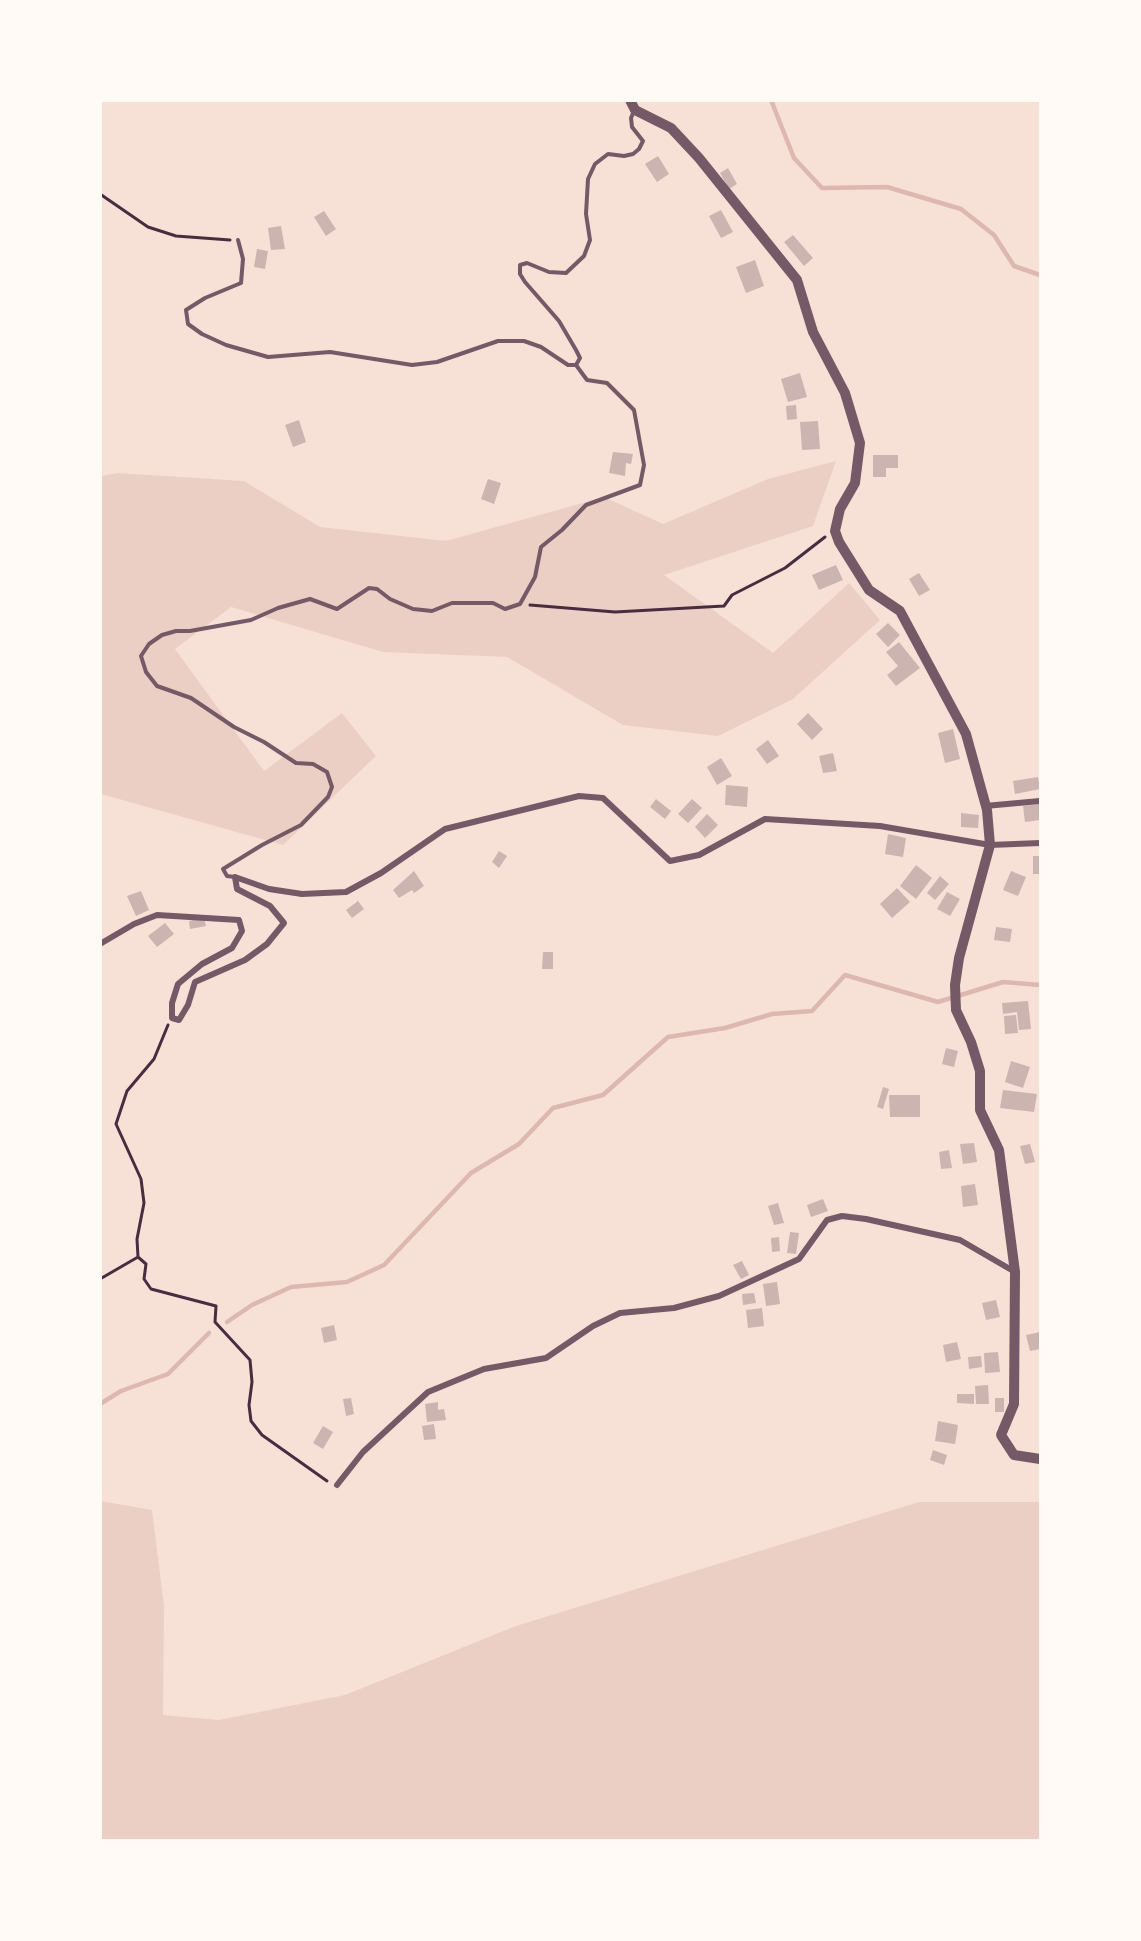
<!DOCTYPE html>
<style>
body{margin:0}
#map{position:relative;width:1141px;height:1941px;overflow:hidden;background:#f7e1d7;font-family:"Exo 2",sans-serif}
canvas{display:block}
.frame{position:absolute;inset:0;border:102px solid #fffaf5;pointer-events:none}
</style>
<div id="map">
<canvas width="1141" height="1941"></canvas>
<div class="frame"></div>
</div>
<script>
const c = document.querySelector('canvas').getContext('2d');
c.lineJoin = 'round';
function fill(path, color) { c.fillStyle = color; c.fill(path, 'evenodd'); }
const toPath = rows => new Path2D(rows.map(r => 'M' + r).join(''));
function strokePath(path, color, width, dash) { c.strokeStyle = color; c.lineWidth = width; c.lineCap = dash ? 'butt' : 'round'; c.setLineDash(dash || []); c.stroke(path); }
fill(toPath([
 [836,461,813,526,664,575,773,653,849,583,880,620,793,699,718,736,623,725,507,657,383,652,231,607,175,649,264,771,342,713,376,756,283,845,101,794,101,476,118,473,244,481,320,527,446,541,604,497,663,524,768,479],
 [101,1501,152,1510,164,1606,163,1715,219,1720,345,1695,516,1626,919,1502,1040,1502,1040,1840,101,1840]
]), '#ebcfc5');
strokePath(toPath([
 [771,100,794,158,822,188,887,187,961,209,994,235,1014,266,1040,275],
 [227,1322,252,1305,291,1287,347,1282,384,1265,471,1173,519,1144,553,1108,603,1095,668,1037,725,1028,772,1014,812,1011,845,975,938,1002,1003,982,1040,985],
 [100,1404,121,1391,168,1374,209,1333]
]), '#dcb8b0', 4.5);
fill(toPath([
 [658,156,669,174,657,182,645,164],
 [728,168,737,184,729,189,720,173],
 [721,210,733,232,721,238,709,216],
 [324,211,336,229,326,236,314,217],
 [281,226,285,249,271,250,268,228],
 [793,235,813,258,804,266,784,242],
 [257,249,268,251,265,269,254,267],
 [755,260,764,286,746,293,736,267],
 [800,373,807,397,788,402,781,379],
 [796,405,797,419,787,420,786,406],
 [299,420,306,442,293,447,285,425],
 [818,421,820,449,802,450,800,422],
 [613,452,633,454,631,464,626,463,625,476,609,473],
 [873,455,898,455,898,468,886,468,886,477,873,477],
 [488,479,501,483,494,504,481,499],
 [836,565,843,580,819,590,812,575],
 [919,573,930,590,919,596,909,579],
 [888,623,900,635,888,647,876,634],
 [899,642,920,668,896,686,887,675,898,666,886,652],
 [808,713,823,729,812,740,797,724],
 [953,729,960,759,945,763,938,733],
 [768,740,779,756,767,764,756,749],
 [833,753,837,771,823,773,819,756],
 [721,758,732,776,717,785,707,767],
 [1038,777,1040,789,1015,794,1013,781],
 [726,785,748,787,747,807,725,805],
 [656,799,671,811,665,819,650,807],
 [692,799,702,808,688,823,678,814],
 [1040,804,1040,820,1025,822,1023,806],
 [961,813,979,815,978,828,961,827],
 [707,814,718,825,705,838,695,827],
 [888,834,906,838,903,857,885,854],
 [499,851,507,856,499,868,492,862],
 [1033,856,1040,856,1040,874,1033,874],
 [916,865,932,878,916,899,900,886],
 [414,871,424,886,414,893,412,890,399,898,393,890],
 [1011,871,1026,877,1018,896,1003,890],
 [940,876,949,884,935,900,927,893],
 [897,888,910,902,892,918,880,904],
 [141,891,149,910,136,916,127,896],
 [947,892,960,899,950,916,937,909],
 [358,901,364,909,352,918,346,910],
 [204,918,206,926,190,929,189,921],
 [165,923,174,934,157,947,148,936],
 [996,927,1012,929,1010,942,994,940],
 [543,952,553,952,553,969,542,969],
 [1028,1001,1031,1029,1019,1030,1017,1012,1003,1014,1002,1003],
 [1016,1015,1018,1033,1005,1034,1004,1016],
 [946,1048,958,1051,954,1067,942,1064],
 [1011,1061,1030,1067,1023,1088,1005,1082],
 [883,1087,889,1089,883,1109,877,1107],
 [1003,1090,1037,1094,1034,1112,1000,1108],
 [889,1095,920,1095,920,1117,890,1117],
 [974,1143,977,1162,963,1164,960,1144],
 [1030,1144,1035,1162,1025,1164,1020,1146],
 [949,1150,952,1168,941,1169,939,1152],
 [975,1184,978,1205,963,1207,961,1186],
 [823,1199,828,1211,811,1217,807,1205],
 [778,1203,784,1223,774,1225,768,1206],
 [790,1232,799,1233,796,1254,787,1253],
 [779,1237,780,1251,772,1252,771,1238],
 [742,1261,749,1275,741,1279,733,1265],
 [777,1282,780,1304,766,1306,763,1284],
 [754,1293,756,1303,743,1305,742,1294],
 [996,1300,1000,1317,986,1320,982,1303],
 [762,1308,764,1326,748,1328,746,1310],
 [334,1325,337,1340,324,1343,321,1328],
 [1040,1332,1040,1349,1030,1351,1026,1335],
 [957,1342,961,1359,946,1362,943,1345],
 [998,1352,1000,1372,985,1373,984,1353],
 [981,1356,982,1367,969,1369,968,1357],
 [988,1385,989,1404,976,1404,975,1386],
 [957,1394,974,1394,974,1404,957,1403],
 [351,1398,354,1414,346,1416,343,1399],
 [995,1398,1004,1398,1004,1412,995,1412],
 [438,1402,438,1410,444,1409,446,1420,427,1422,425,1404],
 [938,1421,958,1425,955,1444,935,1441],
 [434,1424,436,1439,424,1440,422,1426],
 [323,1426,333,1432,323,1449,313,1443],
 [933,1450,947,1455,944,1465,930,1460]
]), '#ccb4b1');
strokePath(toPath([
 [100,194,148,227,176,236,230,240],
 [530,605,615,612,724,606,732,595,785,568,825,537],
 [168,1025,154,1059,127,1091,116,1124,141,1179,144,1203,137,1239,138,1257,146,1264,144,1279,151,1289,216,1306,215,1322,250,1360,252,1382,249,1405,251,1421,262,1435,327,1481],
 [100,1279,138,1257]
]), '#4a2c40', 3);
strokePath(toPath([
 [238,240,243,259,241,283,205,298,186,310,188,324,202,334,226,345,268,357,330,352,412,365,437,362,498,341,524,341,541,347,568,365,576,365,580,358,576,350,559,321,525,282,520,274,520,265,527,263,549,272,566,273,584,256,590,240,586,214,588,179,595,164,608,154,624,156,633,154,639,149,643,141,632,127,631,118,634,111],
 [235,877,227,876,223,869,262,845,301,825,328,797,332,787,327,772,313,764,296,763,264,742,234,727,191,698,157,686,146,672,141,656,149,644,162,635,176,631,190,631,251,620,278,608,310,599,337,609,369,588,377,589,390,599,413,609,432,611,452,603,493,603,505,609,520,604,535,577,541,547,562,530,586,505,640,485,644,465,634,410,607,383,587,380,576,365]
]), '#755966', 4);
strokePath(toPath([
 [985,806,1040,801],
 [235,877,269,889,302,894,346,892,381,873,445,829,579,796,603,798,670,861,699,855,765,819,880,826,990,845,1040,843],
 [100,944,134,924,157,915,239,920,242,931,232,948,202,964,178,984,172,1003,172,1018,179,1020,188,1005,195,982,245,960,267,944,284,923,270,906,237,889,235,877],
 [337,1485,363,1452,428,1392,484,1369,546,1358,593,1326,620,1313,674,1308,719,1296,799,1259,827,1220,842,1216,866,1219,960,1240,1015,1272]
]), '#755966', 6);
strokePath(toPath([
 [630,100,635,110,671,128,699,158,797,280,813,332,845,393,860,443,855,483,840,509,835,531,839,542,869,590,900,611,966,734,987,810,990,845,959,958,955,985,956,1010,971,1042,980,1071,980,1110,999,1150,1015,1272,1014,1404,1001,1435,1014,1455,1040,1459]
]), '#755966', 10);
</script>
